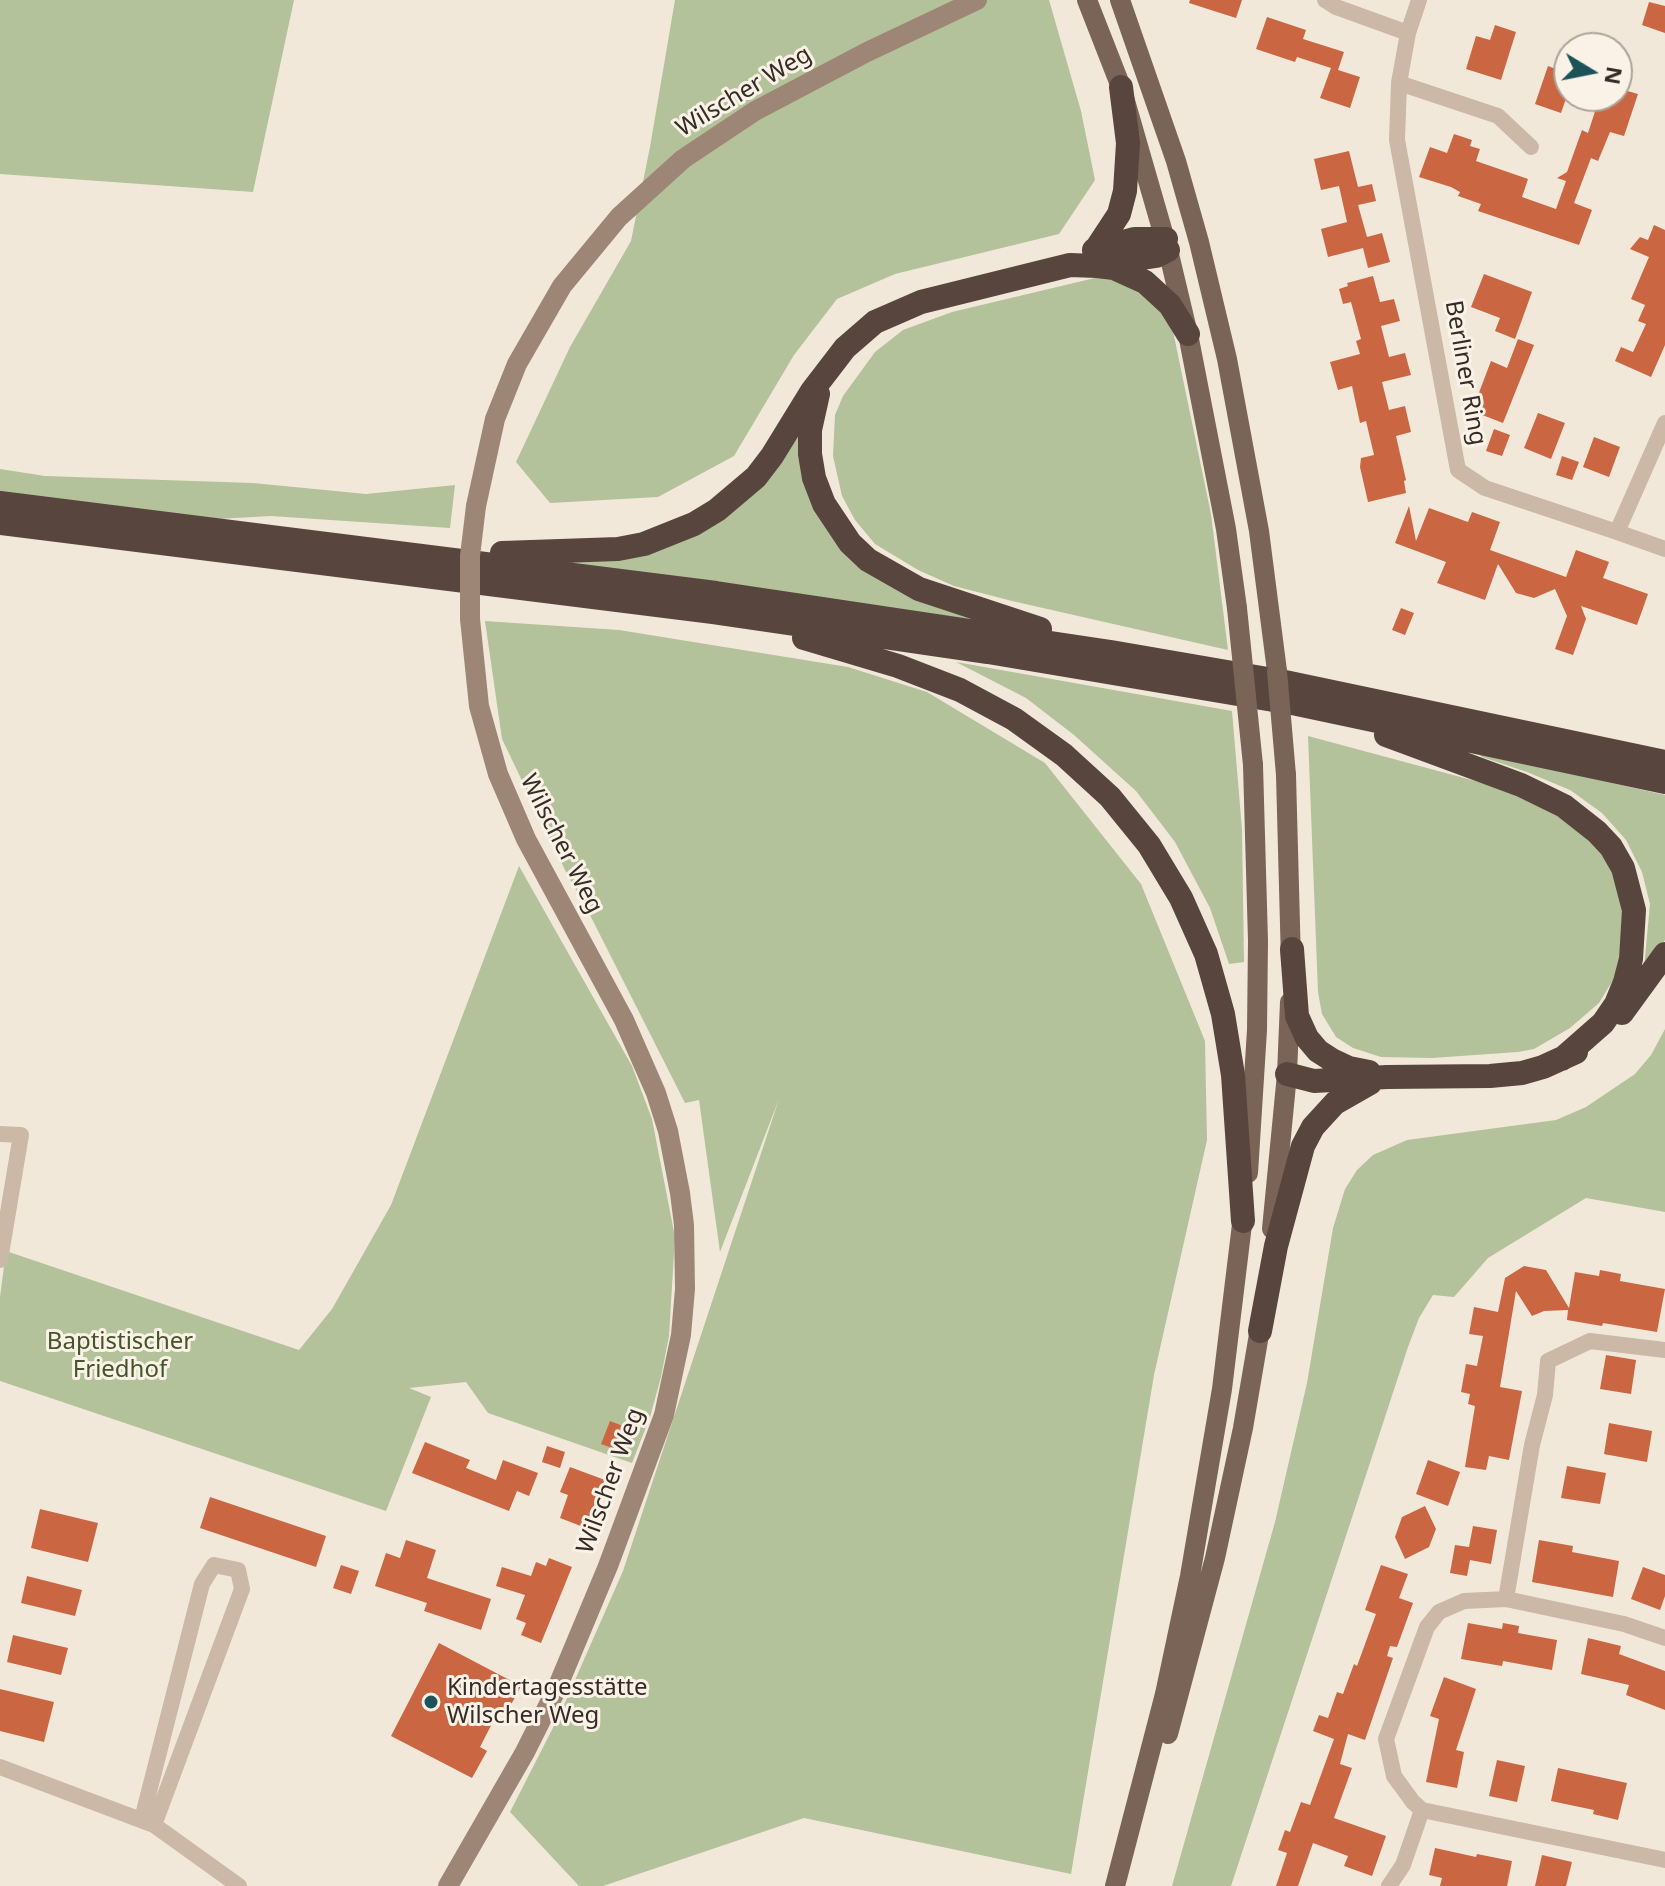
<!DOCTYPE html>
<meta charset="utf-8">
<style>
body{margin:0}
#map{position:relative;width:1665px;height:1886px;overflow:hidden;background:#f2e8da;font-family:"Noto Sans",sans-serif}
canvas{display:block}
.north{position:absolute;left:1553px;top:32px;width:80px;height:80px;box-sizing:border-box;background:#faf2e6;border:2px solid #aca39a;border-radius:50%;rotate:100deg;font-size:22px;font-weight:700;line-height:32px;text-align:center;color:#362c27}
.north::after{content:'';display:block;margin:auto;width:28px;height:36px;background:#1b5359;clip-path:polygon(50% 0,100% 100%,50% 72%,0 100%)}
</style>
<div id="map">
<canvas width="1665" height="1886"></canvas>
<div class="north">N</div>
</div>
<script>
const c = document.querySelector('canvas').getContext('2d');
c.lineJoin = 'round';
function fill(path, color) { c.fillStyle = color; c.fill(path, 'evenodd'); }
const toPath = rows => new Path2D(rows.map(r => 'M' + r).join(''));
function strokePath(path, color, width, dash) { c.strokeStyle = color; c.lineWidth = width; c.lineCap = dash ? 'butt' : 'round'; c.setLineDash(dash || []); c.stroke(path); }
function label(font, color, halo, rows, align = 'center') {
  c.font = font + ' "Noto Sans",sans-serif'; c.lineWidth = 6; c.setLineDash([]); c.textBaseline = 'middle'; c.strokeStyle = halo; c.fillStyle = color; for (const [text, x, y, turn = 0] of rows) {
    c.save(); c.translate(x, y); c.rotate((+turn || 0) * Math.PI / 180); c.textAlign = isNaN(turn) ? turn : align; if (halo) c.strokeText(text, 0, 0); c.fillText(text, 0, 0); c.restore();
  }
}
fill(toPath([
 [0,0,294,0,253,192,0,174],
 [675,0,1049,0,1081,111,1095,180,1059,234,895,274,837,299,794,355,734,456,658,497,550,503,516,462,570,347,631,241,650,147],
 [1099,277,1116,278,1151,295,1173,331,1211,514,1228,650,1012,601,954,586,918,570,875,544,855,520,842,496,833,456,835,415,843,396,875,352,903,330,952,312],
 [803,414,820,519,1003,625,549,561,695,534],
 [0,469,45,476,253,483,366,494,455,485,450,528,271,516,217,519,0,492],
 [485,621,619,630,848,667,927,692,1045,763,1141,884,1205,1041,1207,1140,1154,1375,1071,1874,804,1818,603,1886,579,1886,510,1812,560,1714,623,1571,779,1099,720,1252,699,1100,685,1103,592,919,566,872,502,739],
 [956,662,1232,711,1242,829,1244,962,1229,964,1210,908,1175,842,1136,791,1074,735,1026,698],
 [1308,736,1494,786,1542,806,1587,834,1605,855,1625,907,1618,972,1599,1003,1570,1028,1534,1049,1518,1052,1432,1058,1381,1057,1353,1048,1336,1037,1322,1014,1318,992],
 [1476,752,1665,795,1665,940,1644,968,1650,904,1642,872,1626,840,1602,813,1570,790,1527,772,1482,757],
 [519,866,632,1066,652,1119,675,1237,669,1336,661,1377,650,1417,632,1463,488,1413,466,1382,409,1388,431,1397,386,1511,0,1381,0,1297,6,1251,299,1350,332,1309,391,1205],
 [1665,1029,1665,1212,1586,1198,1488,1258,1454,1297,1433,1295,1419,1318,1408,1347,1231,1886,1172,1886,1275,1522,1307,1383,1333,1228,1345,1189,1357,1170,1373,1155,1407,1140,1556,1120,1586,1107,1635,1074,1651,1055]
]), '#b3c29a');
fill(toPath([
 [1190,0,1242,0,1236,18,1189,3],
 [1649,2,1665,6,1665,33,1642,25],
 [1267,17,1306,30,1303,39,1344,52,1338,70,1360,77,1350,108,1320,98,1331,68,1297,57,1295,62,1256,49],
 [1495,25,1516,32,1501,80,1466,69,1476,36,1490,40],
 [1548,66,1569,74,1569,90,1561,113,1535,104],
 [1617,88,1638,94,1624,136,1610,132,1598,161,1591,158,1574,203,1592,210,1579,245,1478,211,1481,204,1458,196,1460,192,1451,187,1419,177,1430,147,1447,153,1454,134,1472,140,1470,146,1480,149,1476,161,1528,179,1522,197,1556,209,1566,181,1557,178,1567,172,1582,130,1588,133,1600,96,1617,96],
 [1349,151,1358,187,1372,184,1376,201,1358,205,1367,237,1382,233,1390,262,1368,268,1363,248,1328,257,1321,229,1347,222,1339,186,1321,190,1314,159],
 [1654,225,1665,230,1665,345,1651,377,1615,361,1621,347,1633,352,1646,324,1638,321,1645,305,1631,299,1649,257,1630,249,1640,237,1648,240],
 [1484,274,1532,292,1515,339,1495,331,1500,318,1471,307],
 [1373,276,1380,302,1394,299,1400,321,1381,326,1389,357,1405,353,1411,375,1382,382,1389,410,1405,406,1411,432,1396,436,1406,480,1404,481,1406,493,1368,502,1360,467,1361,458,1374,455,1366,421,1360,423,1352,386,1338,390,1330,362,1360,354,1356,341,1361,339,1351,302,1343,304,1339,289,1348,286,1347,283],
 [1518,339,1534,345,1503,423,1472,411,1491,361,1507,368],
 [1538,413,1565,423,1551,459,1524,448],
 [1494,429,1510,435,1502,456,1486,451],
 [1594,437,1620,447,1609,477,1583,467],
 [1562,456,1579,462,1572,480,1556,475],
 [1409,506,1416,541,1429,508,1468,522,1472,512,1500,522,1490,550,1566,577,1576,550,1609,562,1603,578,1648,594,1637,625,1581,606,1586,619,1573,655,1555,649,1567,616,1555,589,1534,598,1516,593,1498,564,1485,600,1437,583,1446,562,1395,543],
 [1401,608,1414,613,1405,635,1392,630],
 [1524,1266,1546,1270,1569,1308,1575,1272,1599,1276,1600,1270,1621,1274,1620,1281,1665,1289,1657,1332,1603,1323,1602,1326,1567,1320,1568,1310,1544,1311,1532,1316,1516,1291,1500,1387,1522,1391,1509,1460,1489,1456,1486,1470,1465,1467,1475,1406,1468,1404,1470,1394,1461,1392,1466,1364,1477,1366,1483,1336,1469,1334,1474,1307,1498,1312,1505,1278],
 [1606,1355,1636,1360,1631,1394,1600,1389],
 [610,1421,623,1426,615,1449,601,1444],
 [1609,1423,1652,1431,1647,1462,1604,1454],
 [425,1442,470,1460,466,1468,496,1480,503,1460,538,1473,529,1496,517,1491,509,1511,412,1473],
 [547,1446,565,1452,560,1468,542,1462],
 [1428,1460,1460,1472,1448,1506,1416,1494],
 [1567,1466,1606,1473,1600,1504,1561,1498],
 [570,1467,605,1480,586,1528,560,1518,568,1495,560,1492],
 [210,1497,326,1536,316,1567,200,1528],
 [1425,1506,1436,1529,1429,1547,1405,1559,1395,1537,1402,1517],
 [40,1509,98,1523,88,1562,31,1548],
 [1473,1526,1497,1530,1491,1564,1470,1560,1467,1576,1450,1573,1455,1545,1469,1547],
 [406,1540,436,1550,427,1578,491,1599,481,1630,424,1611,427,1603,375,1586,386,1553,400,1558],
 [1539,1540,1573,1546,1572,1552,1619,1561,1613,1597,1532,1582],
 [549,1558,572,1567,541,1643,521,1635,526,1623,516,1619,525,1595,496,1586,502,1567,531,1576,536,1562,546,1566],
 [341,1565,359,1571,351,1594,333,1588],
 [1381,1565,1408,1574,1399,1598,1413,1603,1397,1647,1390,1646,1387,1656,1393,1658,1365,1740,1348,1734,1340,1764,1352,1768,1334,1818,1386,1836,1372,1876,1344,1866,1348,1856,1313,1843,1298,1886,1276,1886,1287,1853,1278,1850,1285,1830,1290,1832,1301,1802,1310,1805,1334,1739,1313,1731,1319,1715,1328,1718,1337,1692,1343,1694,1354,1664,1357,1666,1376,1614,1365,1610],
 [1643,1567,1665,1575,1665,1596,1660,1610,1631,1599],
 [27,1576,82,1590,75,1616,21,1603],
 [1468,1623,1502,1629,1503,1623,1519,1626,1518,1633,1557,1640,1552,1670,1503,1661,1502,1666,1461,1659],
 [13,1635,68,1648,61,1675,7,1662],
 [1588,1638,1621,1646,1619,1654,1665,1671,1665,1710,1626,1695,1629,1685,1581,1674],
 [439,1643,521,1686,506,1714,499,1710,480,1747,487,1751,472,1778,391,1736],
 [1444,1677,1476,1689,1456,1750,1464,1752,1457,1788,1426,1782,1439,1719,1430,1716],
 [0,1689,54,1702,44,1742,0,1731],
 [1497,1760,1525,1766,1517,1802,1489,1796],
 [1558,1768,1627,1783,1618,1820,1593,1814,1594,1810,1551,1801],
 [1435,1848,1476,1857,1477,1854,1512,1861,1507,1886,1440,1886,1442,1878,1429,1875],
 [1542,1855,1572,1862,1566,1886,1535,1886]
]), '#ca6641');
strokePath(toPath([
 [1325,0,1336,7,1408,33],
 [1419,0,1408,33,1399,83,1397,140,1458,470,1485,488,1617,532,1665,423],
 [1399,83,1498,116,1531,147],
 [1617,532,1665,549],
 [0,1134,21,1135,0,1260],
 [1506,1599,1532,1445,1545,1395,1548,1361,1590,1341,1665,1350],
 [0,1767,154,1825,239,1886],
 [1422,1810,1413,1802,1394,1776,1386,1739,1427,1627,1439,1612,1464,1601,1506,1599,1624,1624,1665,1638],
 [1422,1810,1665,1860],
 [142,1819,202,1584,214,1565,238,1570,242,1589,154,1825],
 [1389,1886,1403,1865,1422,1810]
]), '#cbb8a6', 16);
strokePath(toPath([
 [476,506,495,419,517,364,562,286,619,217,683,159,755,111,867,52,977,0],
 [448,1886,525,1752,557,1688,608,1566,664,1415,681,1335,685,1289,684,1225,680,1193,668,1131,656,1093,624,1020,526,839,498,774,479,706,470,619]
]), '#9e8677', 20);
strokePath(toPath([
 [1087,0,1121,87,1168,250,1188,334,1226,529,1237,608],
 [1120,0,1176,161,1199,242,1227,359,1259,531,1277,671],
 [1286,775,1291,962],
 [1248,1173,1257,1030,1258,941,1253,765],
 [1272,1229,1287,1074,1290,1002],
 [1168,1734,1215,1558,1243,1428,1262,1317],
 [1115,1886,1165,1694,1190,1576,1222,1389,1244,1208]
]), '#796457', 20);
strokePath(toPath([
 [1096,249,1119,214,1125,191,1128,143,1121,87],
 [1094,250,1134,239,1166,239],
 [1103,264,1156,256,1168,250],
 [818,394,810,430,810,454,814,478,824,504,850,543,868,560,919,589,1040,629],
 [0,503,716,593,1111,652,1285,682,1665,762],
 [0,523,713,612,988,652,1297,704,1665,782],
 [502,553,618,549,644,544,694,524,717,510,756,477,772,456,812,391,845,348,875,322,921,302,1070,265,1097,266,1114,268,1145,282,1170,305,1188,334],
 [804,638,898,666,960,690,1014,719,1064,755,1110,797,1149,845,1181,898,1206,954,1223,1014,1233,1075,1243,1221],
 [1386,735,1521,785,1564,806,1597,832,1611,847,1623,868,1634,910,1631,959,1625,982,1616,1004,1603,1023,1562,1059],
 [1292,949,1297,1016,1307,1038,1318,1051,1332,1060,1349,1068,1369,1072],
 [1622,1013,1665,954],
 [1287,1074,1314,1081,1387,1077,1490,1076,1522,1073,1543,1067,1576,1052],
 [1260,1331,1276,1246,1303,1146,1313,1127,1335,1103,1370,1083]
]), '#58463e', 24);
strokePath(toPath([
 [470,619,470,556,476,506]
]), '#9e8677', 20);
strokePath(toPath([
 [1237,608,1253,765],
 [1277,671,1286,775]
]), '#796457', 20);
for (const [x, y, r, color] of [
 [431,1702,8,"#1b5359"]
]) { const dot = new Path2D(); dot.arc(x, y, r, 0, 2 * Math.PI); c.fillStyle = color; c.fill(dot); strokePath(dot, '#faf2e6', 3); }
label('24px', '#362c27', '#faf2e6', [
 ["Wilscher Weg",744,92,-31],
 ["Berliner Ring",1465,373,80],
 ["Wilscher Weg",561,844,63],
 ["Wilscher Weg",611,1481,-70]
]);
label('24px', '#44552a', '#faf2e6', [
 ["Baptistischer",120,1342],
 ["Friedhof",120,1370]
]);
label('24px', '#362c27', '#faf2e6', [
 ["Kindertagesstätte",447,1688],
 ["Wilscher Weg",447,1716]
], 'left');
</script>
